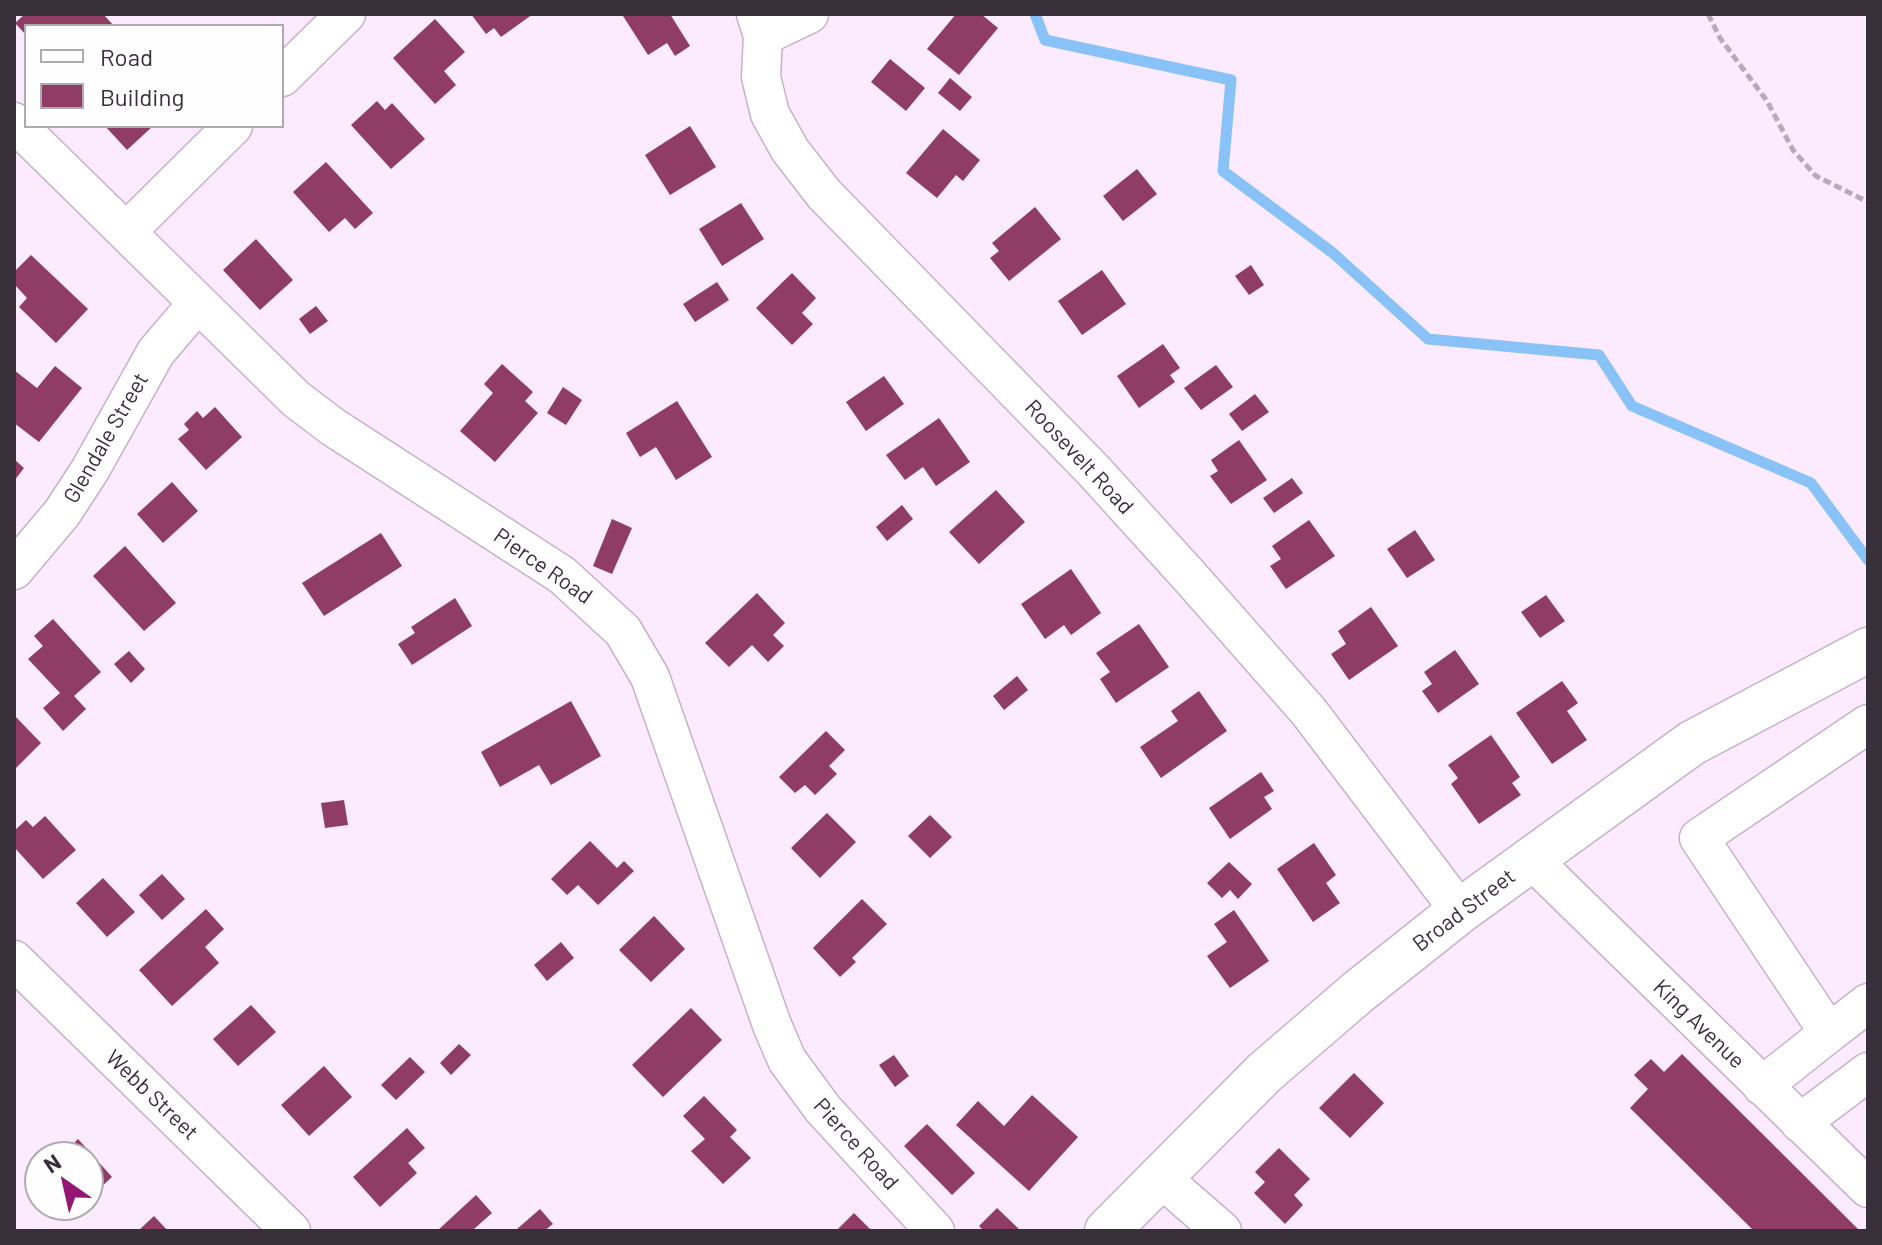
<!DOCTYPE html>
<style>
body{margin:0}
#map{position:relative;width:1882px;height:1245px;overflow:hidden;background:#fceaff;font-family:Barlow,sans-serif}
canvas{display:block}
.frame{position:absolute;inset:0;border:16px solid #372f39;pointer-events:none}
.legend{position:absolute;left:24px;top:24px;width:260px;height:104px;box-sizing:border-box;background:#fefefe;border:2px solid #aeabaf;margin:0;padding:10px 14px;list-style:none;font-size:24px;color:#372f39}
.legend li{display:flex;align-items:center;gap:16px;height:40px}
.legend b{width:40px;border:2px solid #aeabaf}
.north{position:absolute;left:24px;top:1141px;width:80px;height:80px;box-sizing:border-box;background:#fefefe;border:2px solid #aeabaf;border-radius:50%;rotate:326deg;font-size:22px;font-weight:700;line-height:32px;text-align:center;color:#372f39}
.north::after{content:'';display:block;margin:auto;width:28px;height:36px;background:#931672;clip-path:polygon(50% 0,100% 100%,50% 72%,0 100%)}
</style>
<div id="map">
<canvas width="1882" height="1245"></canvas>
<div class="frame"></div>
<ul class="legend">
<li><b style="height:10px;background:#fff"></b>Road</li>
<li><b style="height:22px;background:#8f3d65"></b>Building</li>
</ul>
<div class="north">N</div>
</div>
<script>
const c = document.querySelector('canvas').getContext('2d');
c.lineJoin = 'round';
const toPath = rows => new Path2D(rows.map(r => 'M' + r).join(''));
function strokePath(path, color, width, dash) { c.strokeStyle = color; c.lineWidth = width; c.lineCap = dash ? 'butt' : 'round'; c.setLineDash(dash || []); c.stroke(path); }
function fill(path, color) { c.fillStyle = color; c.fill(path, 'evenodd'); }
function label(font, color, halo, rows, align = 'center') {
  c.font = font + ' Barlow,sans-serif'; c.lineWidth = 8; c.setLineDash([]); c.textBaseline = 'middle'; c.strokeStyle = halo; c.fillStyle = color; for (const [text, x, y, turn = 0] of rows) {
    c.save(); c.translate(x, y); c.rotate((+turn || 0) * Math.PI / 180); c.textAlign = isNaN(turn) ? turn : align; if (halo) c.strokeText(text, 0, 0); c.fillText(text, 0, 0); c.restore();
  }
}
strokePath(toPath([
 [1035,14,1045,40,1231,80,1223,171,1333,253,1428,339,1599,355,1632,406,1811,483,1868,560]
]), '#88c2f7', 11);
fill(toPath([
 [25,14,103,14,114,26,26,26,26,35,15,23],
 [471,14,533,14,501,37,494,28,486,34],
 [627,14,670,14,690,46,675,56,667,43,648,55,623,16],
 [956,14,981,14,998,28,959,75,927,49],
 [435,19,465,52,444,71,456,85,435,104,393,58],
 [890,59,925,88,906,111,871,82],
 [950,78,972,97,960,111,938,93],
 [377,101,385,110,392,103,425,139,391,169,351,125],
 [105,126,153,126,127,150],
 [690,126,716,167,670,195,645,155],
 [943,129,980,160,963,181,956,175,937,198,906,173],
 [326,162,373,213,355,229,345,218,329,232,293,192],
 [1137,169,1157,194,1123,221,1103,196],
 [741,203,764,239,722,266,699,229],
 [1035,207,1061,239,1009,281,990,258,999,251,992,243],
 [256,239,293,280,260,310,223,270],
 [31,255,88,309,56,343,19,307,27,298,14,284,14,272],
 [1251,265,1264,285,1249,295,1235,276],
 [1102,270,1126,304,1082,335,1058,301],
 [792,273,816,298,802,313,813,324,792,345,756,308],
 [717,282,729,300,695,322,683,304],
 [316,306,328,321,310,334,299,319],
 [1163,344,1180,368,1170,375,1175,382,1139,408,1117,376],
 [502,364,533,392,525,401,538,413,495,462,460,431,493,393,484,384],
 [1216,365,1233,387,1201,410,1184,388],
 [55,366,82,388,39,442,14,423,14,370,37,388],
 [884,376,904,404,866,431,846,402],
 [563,387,582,400,566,425,547,413],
 [1255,394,1269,412,1242,431,1229,414],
 [677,401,712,457,676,480,656,447,640,457,626,433],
 [215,407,242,437,206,470,178,439,189,430,184,424,197,411,203,418],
 [939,418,970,462,936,486,923,467,905,480,886,455],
 [1239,440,1267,480,1231,504,1210,476,1218,471,1211,460],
 [14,459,24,468,14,481],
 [1292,478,1303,493,1274,513,1263,498],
 [172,482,198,511,163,543,137,514],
 [996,490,1025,522,979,564,949,532],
 [902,505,913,519,887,541,876,527],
 [612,519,632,528,612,574,593,566],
 [1309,520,1335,556,1286,589,1270,566,1281,559,1272,546],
 [1415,530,1435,560,1407,578,1387,549],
 [381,533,402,566,324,616,302,583],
 [125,546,176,603,144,631,93,576],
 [1071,569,1101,613,1071,635,1064,625,1045,639,1021,604],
 [757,593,785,623,773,635,784,646,768,662,752,645,729,667,705,643],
 [1546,595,1565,621,1540,638,1521,612],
 [455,598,472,626,412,665,398,644,415,633,411,627],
 [1371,607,1398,646,1349,680,1331,654,1346,644,1338,631],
 [53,619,101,672,74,696,86,709,63,731,43,708,60,693,28,659,43,646,34,636],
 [1139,624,1169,667,1116,703,1100,679,1110,672,1096,653],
 [1455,650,1479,684,1438,713,1422,691,1432,684,1424,672],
 [129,651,145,669,131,683,114,664],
 [1017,676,1028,690,1004,710,993,696],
 [1562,681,1578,703,1567,711,1587,740,1552,764,1516,713],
 [1199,691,1227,731,1161,778,1140,747,1178,721,1171,711],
 [571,701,601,756,551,785,539,765,500,787,481,752],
 [14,715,41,743,14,770],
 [826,731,845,750,829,766,837,774,815,795,805,785,795,793,779,777],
 [1491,735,1520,777,1512,783,1521,795,1479,824,1451,784,1458,778,1448,765],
 [1261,772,1274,791,1264,797,1272,809,1230,839,1209,808],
 [344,800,348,825,325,828,321,803],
 [827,813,856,842,820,878,791,848],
 [930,815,952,837,930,858,908,836],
 [45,816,76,850,43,879,14,847,14,831,26,820,33,827],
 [590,841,617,868,624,861,634,871,598,905,578,885,567,895,551,879],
 [1314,843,1336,875,1326,883,1340,903,1313,922,1277,869],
 [1229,862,1252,884,1238,899,1230,890,1222,898,1207,883],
 [162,874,185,899,162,920,139,895],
 [103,878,135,912,107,937,76,903],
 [862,899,887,924,852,958,856,962,840,977,813,948],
 [206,909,224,929,205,947,219,963,172,1006,139,970],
 [1234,910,1269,961,1230,988,1207,956,1227,942,1214,924],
 [654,916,685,949,651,982,619,950],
 [561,942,574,958,547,981,534,965],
 [251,1005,276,1032,238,1066,213,1039],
 [691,1008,722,1040,663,1097,632,1065],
 [459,1044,471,1055,451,1075,440,1063],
 [1682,1054,1860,1231,1754,1231,1630,1108,1648,1089,1634,1075,1651,1059,1664,1072],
 [894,1055,909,1076,895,1087,879,1065],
 [410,1057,425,1072,396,1100,381,1085],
 [324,1066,352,1097,309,1136,281,1105],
 [1354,1073,1384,1103,1350,1138,1319,1108],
 [1032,1095,1078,1137,1029,1191,956,1125,978,1101,1004,1126],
 [704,1096,737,1130,730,1137,751,1158,723,1184,691,1151,705,1139,683,1116],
 [927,1124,975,1173,952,1195,904,1146],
 [407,1128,425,1148,408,1163,417,1173,380,1207,353,1177],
 [78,1139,112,1177,88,1199,88,1157,68,1157,64,1153],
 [1279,1148,1310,1179,1294,1195,1303,1205,1285,1224,1254,1193,1265,1182,1255,1172],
 [476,1195,492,1213,474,1229,476,1231,437,1231],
 [997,1208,1021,1231,984,1231,979,1226],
 [540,1209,553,1224,544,1231,518,1231,517,1229],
 [854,1213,872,1231,836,1231],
 [154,1216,168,1231,138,1231]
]), '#8f3d65');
const minor = toPath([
 [756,14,763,36,761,77,770,114,790,150,824,194,1094,471,1191,578,1309,712,1460,911],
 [763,36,809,14],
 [282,77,346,14],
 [14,122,296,399,333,427,562,575,623,631,650,677,772,1025,787,1060,823,1109,935,1231],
 [126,232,233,126],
 [14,570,62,513,90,470,156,352,197,304],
 [1868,724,1699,838,1829,1033,1868,1003],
 [1531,859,1868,1188],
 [14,960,291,1231],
 [1762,1086,1829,1033],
 [1800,1123,1868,1072],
 [1160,1177,1222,1231]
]);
const major = toPath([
 [1107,1231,1264,1073,1358,992,1460,911,1692,743,1868,650]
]);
strokePath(minor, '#c6b1ca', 41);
strokePath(major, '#c6b1ca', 47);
strokePath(toPath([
 [1708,14,1720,38,1767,101,1793,150,1816,176,1868,202]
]), '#b8aabb', 5, [8, 4]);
strokePath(minor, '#fff', 38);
strokePath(major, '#fff', 44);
label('22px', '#372f39', '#fefefe', [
 ["Glendale Street",106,438,-60],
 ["Roosevelt Road",1079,457,47],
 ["Pierce Road",543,566,35],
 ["Broad Street",1464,910,-37],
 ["King Avenue",1699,1024,44],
 ["Webb Street",152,1095,44],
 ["Pierce Road",856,1144,48]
]);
</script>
